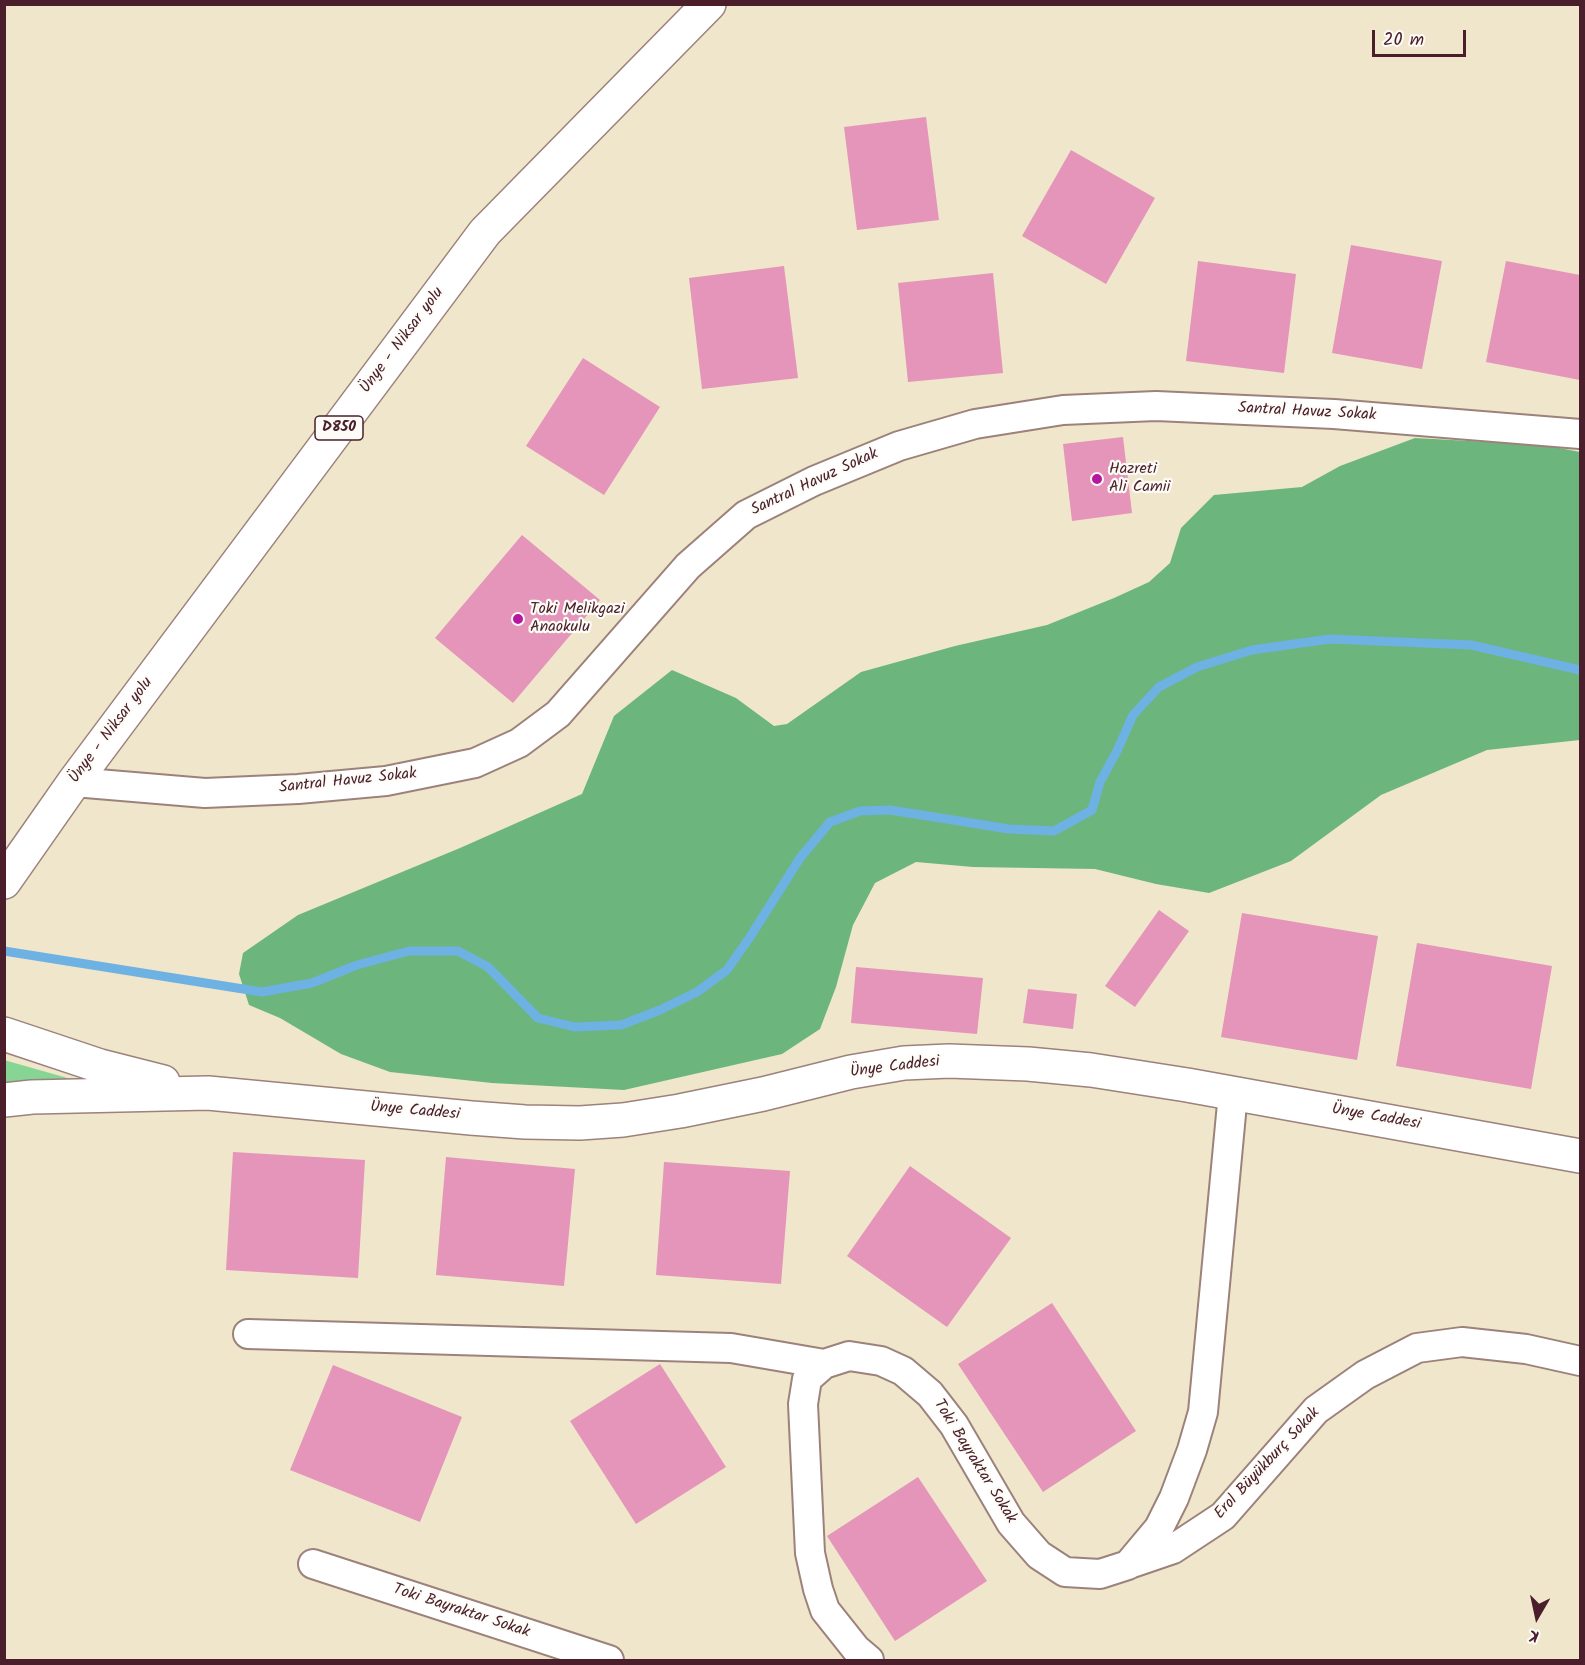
<!DOCTYPE html>
<meta charset="utf-8">
<style>
body{margin:0}
#map{position:relative;width:1585px;height:1665px;overflow:hidden;background:#efe6cb;font-family:Kalam,sans-serif}
canvas{display:block}
.frame{position:absolute;inset:0;border:6px solid #4a1f2b;pointer-events:none}
.north{position:absolute;left:1507px;top:1587px;width:60px;height:60px;-webkit-text-stroke:4px #fdfcf7;paint-order:stroke;rotate:189deg;font-size:16px;font-weight:700;line-height:24px;text-align:center;color:#4a1f2b}
.north::after{content:'';display:block;margin:auto;width:21px;height:27px;background:#4a1f2b;clip-path:polygon(50% 0,100% 100%,50% 72%,0 100%)}
.scale{position:absolute;left:1372px;top:30px;width:94px;height:27px;box-sizing:border-box;border:3px solid #4a1f2b;border-top:0;padding-left:8px;font-size:18px;line-height:21px;white-space:nowrap;color:#4a1f2b;-webkit-text-stroke:4px #fdfcf7;paint-order:stroke}
</style>
<div id="map">
<canvas width="1585" height="1665"></canvas>
<div class="frame"></div>
<div class="north">K</div>
<div class="scale">20 m</div>
</div>
<script>
const c = document.querySelector('canvas').getContext('2d');
c.lineJoin = 'round';
function fill(path, color) { c.fillStyle = color; c.fill(path, 'evenodd'); }
const toPath = rows => new Path2D(rows.map(r => 'M' + r).join(''));
function strokePath(path, color, width, dash) { c.strokeStyle = color; c.lineWidth = width; c.lineCap = dash ? 'butt' : 'round'; c.setLineDash(dash || []); c.stroke(path); }
function label(font, color, halo, rows, align = 'center') {
  c.font = font + ' Kalam,sans-serif'; c.lineWidth = 4.5; c.setLineDash([]); c.textBaseline = 'middle'; c.strokeStyle = halo; c.fillStyle = color; for (const [text, x, y, turn = 0] of rows) {
    c.save(); c.translate(x, y); c.rotate((+turn || 0) * Math.PI / 180); c.textAlign = isNaN(turn) ? turn : align; if (halo) c.strokeText(text, 0, 0); c.fillText(text, 0, 0); c.restore();
  }
}
fill(toPath([
 [4,1060,78,1081,5,1085]
]), '#86d595');
fill(toPath([
 [1415,438,1544,445,1580,452,1580,740,1487,750,1381,795,1291,861,1209,893,1156,884,1095,869,973,867,916,862,875,883,853,925,836,987,820,1029,782,1054,624,1090,492,1083,390,1072,341,1054,280,1018,249,1005,239,974,243,953,298,915,460,848,582,794,614,716,672,670,736,698,774,726,787,724,861,672,955,646,1047,625,1114,598,1149,582,1170,563,1181,528,1214,495,1302,487,1340,466]
]), '#6cb67e');
strokePath(toPath([
 [4,951,262,992,312,983,357,965,409,951,458,951,488,967,538,1018,575,1027,621,1025,660,1010,697,992,727,970,750,937,800,858,830,822,860,811,890,810,1009,829,1054,831,1092,810,1100,782,1117,751,1133,715,1159,687,1197,667,1252,650,1330,639,1471,645,1580,670]
]), '#6eb1e3', 9);
fill(toPath([
 [926,117,939,220,857,230,844,127],
 [1071,150,1155,198,1106,284,1022,236],
 [1351,245,1442,261,1422,369,1332,353],
 [1198,261,1296,274,1284,373,1186,361],
 [1506,261,1580,275,1580,380,1486,362],
 [784,266,798,378,702,389,689,278],
 [993,273,1003,373,908,382,898,283],
 [583,358,660,407,604,495,526,446],
 [1123,437,1132,513,1072,521,1063,444],
 [522,535,600,600,513,703,435,638],
 [1159,910,1189,931,1135,1007,1105,986],
 [1242,913,1378,936,1357,1060,1221,1037],
 [1417,943,1552,966,1531,1089,1396,1066],
 [856,967,983,978,977,1034,851,1023],
 [1028,989,1077,994,1073,1029,1023,1023],
 [233,1152,365,1160,358,1278,226,1270],
 [446,1157,575,1169,564,1286,436,1275],
 [664,1162,790,1171,781,1284,656,1275],
 [910,1166,1011,1238,947,1327,847,1256],
 [1052,1303,1136,1431,1043,1492,958,1364],
 [660,1364,726,1467,636,1524,570,1421],
 [333,1365,462,1417,420,1522,290,1470],
 [918,1477,987,1581,895,1641,827,1536]
]), '#e495b9');
const minor = toPath([
 [74,782,205,793,298,789,386,781,475,763,519,743,558,714,688,566,746,515,814,481,899,446,975,424,1063,410,1156,406,1334,414,1580,434],
 [248,1334,731,1348,824,1364],
 [313,1564,609,1660],
 [1129,1564,1173,1549,1223,1516,1316,1410,1365,1375,1417,1348,1462,1342,1526,1349,1580,1361],
 [869,1660,856,1649,825,1610,818,1589,810,1553,803,1404,807,1379,824,1364,849,1356,881,1361,903,1371,930,1394,954,1425,1011,1523,1039,1555,1065,1572,1100,1574,1128,1565,1159,1528,1174,1498,1192,1450,1203,1412,1233,1093]
]);
const secondary = toPath([
 [4,1034,100,1066,163,1082],
 [4,1100,32,1097,208,1093,471,1118,525,1122,580,1123,623,1120,680,1111,763,1094,851,1072,904,1063,949,1061,1028,1064,1091,1070,1187,1085,1580,1156]
]);
const primary = toPath([
 [4,882,74,782,485,232,709,4]
]);
strokePath(minor, '#9c827b', 32);
strokePath(secondary, '#9c827b', 36);
strokePath(primary, '#9c827b', 36);
strokePath(minor, '#fff', 28);
strokePath(secondary, '#fff', 33);
strokePath(primary, '#fff', 33);
for (const [x, y, r, color] of [
 [1097,479,6,"#b5179e"],
 [518,619,6,"#b5179e"]
]) { const dot = new Path2D(); dot.arc(x, y, r, 0, 2 * Math.PI); c.fillStyle = color; c.fill(dot); strokePath(dot, '#fdfcf7', 2); }
for (const [x, y, w] of [
 [339,428,48]
]) { const box = new Path2D(); box.roundRect(x - w / 2, y - 12, w, 24, 4.5); c.fillStyle = '#fdfcf7'; c.fill(box); strokePath(box, '#4a1f2b', 1.5); }
label('bold 15px', '#4a1f2b', null, [
 ["D850",339,428]
]);
label('16px', '#4a1f2b', '#fdfcf7', [
 ["Ünye - Niksar yolu",403,341,-53],
 ["Santral Havuz Sokak",1307,413,3],
 ["Santral Havuz Sokak",815,483,-25],
 ["Ünye - Niksar yolu",112,731,-53],
 ["Santral Havuz Sokak",348,782,-6],
 ["Ünye Caddesi",895,1068,-7],
 ["Ünye Caddesi",415,1112,5],
 ["Ünye Caddesi",1376,1118,10],
 ["Toki Bayraktar Sokak",974,1462,58],
 ["Erol Büyükburç Sokak",1268,1464,-47],
 ["Toki Bayraktar Sokak",461,1612,18]
]);
label('16px', '#4a1f2b', '#fdfcf7', [
 ["Hazreti",1109,470],
 ["Ali Camii",1109,488],
 ["Toki Melikgazi",530,610],
 ["Anaokulu",530,628]
], 'left');
</script>
